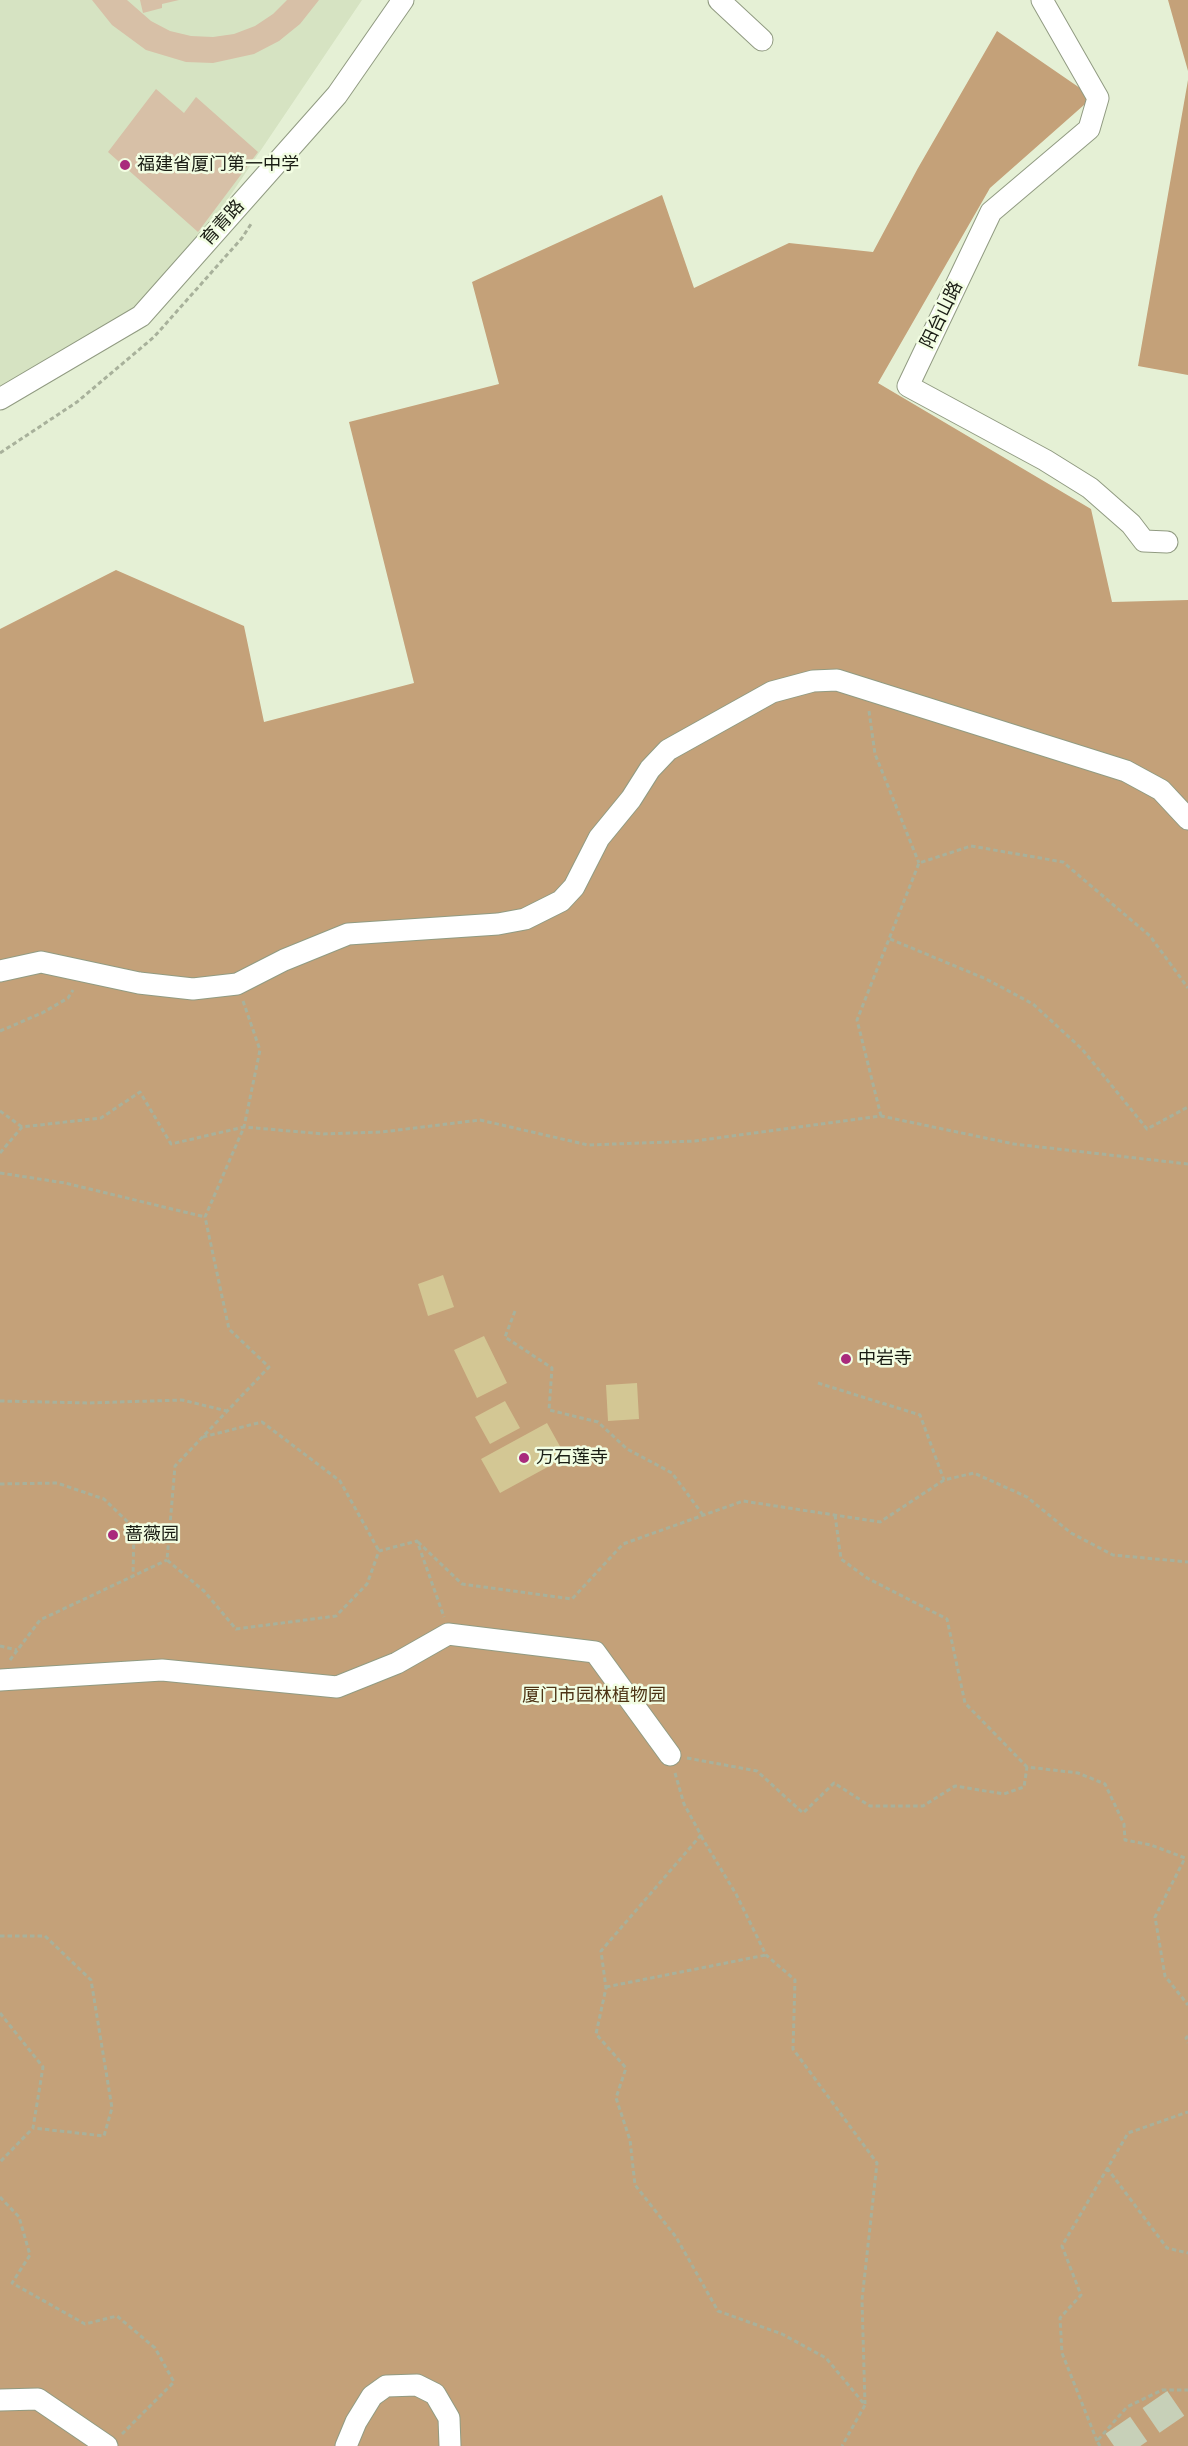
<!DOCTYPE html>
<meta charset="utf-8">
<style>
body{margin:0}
canvas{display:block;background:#e5f0d5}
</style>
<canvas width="1188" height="2446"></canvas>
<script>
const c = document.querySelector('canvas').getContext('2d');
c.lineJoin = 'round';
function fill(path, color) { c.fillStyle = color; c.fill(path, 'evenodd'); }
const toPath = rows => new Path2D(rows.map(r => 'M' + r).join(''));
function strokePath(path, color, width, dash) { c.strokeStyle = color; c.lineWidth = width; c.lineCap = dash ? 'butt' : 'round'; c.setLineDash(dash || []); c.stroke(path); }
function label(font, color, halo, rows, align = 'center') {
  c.font = font + ' Karla,"Noto Sans SC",sans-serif'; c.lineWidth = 5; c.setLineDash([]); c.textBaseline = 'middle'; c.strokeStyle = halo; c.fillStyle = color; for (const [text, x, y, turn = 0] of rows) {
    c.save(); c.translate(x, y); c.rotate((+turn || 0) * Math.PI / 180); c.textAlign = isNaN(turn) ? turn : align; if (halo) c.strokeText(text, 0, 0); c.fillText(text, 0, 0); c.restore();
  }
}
fill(toPath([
 [0,0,362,0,139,331,0,397]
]), '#d6e3c2');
fill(toPath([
 [92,0,127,0,151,21,170,31,191,36,213,37,234,34,255,26,273,14,287,0,319,0,300,24,279,41,254,54,213,63,186,62,146,50,112,25],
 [140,0,179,0,162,4,162,8,143,13],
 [156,89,184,113,196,97,258,152,198,232,108,152]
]), '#d7c0a7');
fill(toPath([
 [1168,0,1188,0,1188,71],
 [997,31,1093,97,990,188,878,383,1091,509,1112,602,1188,600,1188,2446,0,2446,0,629,116,570,244,626,264,722,414,683,349,422,499,384,472,282,662,195,694,288,789,243,873,252,918,168],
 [1188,80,1188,375,1138,366]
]), '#c4a179');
fill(toPath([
 [443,1275,454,1307,428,1316,418,1284],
 [484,1336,507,1383,477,1398,454,1350],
 [637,1383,639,1419,608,1421,606,1385],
 [505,1401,520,1428,490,1444,475,1417],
 [547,1423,566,1457,500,1493,481,1459]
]), '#d3c794');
strokePath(toPath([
 [1114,2446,1188,2395]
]), '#c7d0b8', 30, [30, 15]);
const minor = toPath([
 [719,0,762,40],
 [1042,0,1098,98,1089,129,991,212,908,386,1045,460,1090,488,1131,524,1144,541,1167,542],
 [0,399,141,316,337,95,403,0],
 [0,971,41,962,139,983,193,989,237,984,284,960,348,934,498,924,525,919,561,901,574,887,599,838,631,799,650,769,668,750,772,692,813,681,837,680,1126,771,1161,790,1188,819],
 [0,1680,162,1670,337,1687,397,1663,448,1634,595,1652,670,1755],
 [0,2400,38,2399,107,2446],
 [346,2446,356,2422,372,2396,386,2386,417,2385,435,2394,449,2418,450,2446]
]);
strokePath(minor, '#919b82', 23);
strokePath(toPath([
 [0,453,77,402,154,337,242,238,251,224],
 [869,711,875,754,919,863],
 [890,939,986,979,1033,1004,1082,1049,1147,1129,1188,1107],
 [243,1001,260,1050,244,1127,324,1134,382,1132,480,1120,588,1145,695,1141,881,1116,1014,1144,1188,1164],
 [0,1031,42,1013,68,998,73,990],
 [0,1111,22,1127],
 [881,1116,857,1020,919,863,971,846,1063,862,1150,936,1188,988],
 [0,1153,22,1127,101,1118,140,1092,171,1144,244,1127,205,1217,229,1329,269,1367,175,1466,167,1560,204,1591,236,1629,336,1616,367,1584,379,1551,417,1541,444,1617],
 [0,1173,65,1183,205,1217],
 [515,1311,505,1337,552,1368,549,1410,598,1422,627,1449,672,1473,703,1515],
 [818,1383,920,1415,944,1480],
 [0,1401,89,1403,182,1400,227,1411],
 [203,1437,262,1422,340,1481,379,1551],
 [0,1484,57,1483,104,1499,134,1528,133,1576],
 [835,1515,841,1559,867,1578,947,1619,965,1703,1027,1767],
 [418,1542,462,1584,572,1599,623,1544,743,1501,880,1522,944,1480,974,1473,1027,1497,1071,1533,1113,1555,1188,1562],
 [0,1646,17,1650],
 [10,1660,40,1620,167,1560],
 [687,1758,757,1771,803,1813,834,1783,870,1806,923,1806,955,1786,1004,1794,1024,1787,1027,1767,1078,1773,1105,1784,1124,1824,1125,1840,1151,1845,1185,1858,1155,1917,1165,1976,1188,2005],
 [675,1773,684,1804,701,1835,601,1951,606,1988,596,2034,626,2068,616,2098,630,2140,635,2185,676,2237,718,2311,782,2334,826,2358,865,2405,842,2446],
 [701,1836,736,1894,766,1955,795,1980,793,2049,877,2163,862,2300,865,2404],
 [0,1936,45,1936,91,1980,112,2108,104,2136,33,2128],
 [606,1987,766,1955],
 [0,2013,43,2067,33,2128,0,2162],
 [1188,2036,1186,2038,1188,2043],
 [1107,2168,1167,2248,1188,2253],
 [0,2197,19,2217,30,2255,12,2283,85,2324,117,2316,155,2348,174,2382,122,2434],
 [1097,2441,1062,2353,1060,2318,1081,2295,1062,2246,1128,2133,1188,2112],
 [1100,2446,1097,2441,1127,2407,1162,2390,1188,2390]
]), '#a8b19b', 3, [4.5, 3]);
strokePath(minor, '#fff', 21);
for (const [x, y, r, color] of [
 [125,165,6,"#a92b7c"],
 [846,1359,6,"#a92b7c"],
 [524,1458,6,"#a92b7c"],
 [113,1535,6,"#a92b7c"]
]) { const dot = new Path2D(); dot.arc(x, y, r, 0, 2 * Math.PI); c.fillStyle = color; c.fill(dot); strokePath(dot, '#f2fde2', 2); }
label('18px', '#1a1d14', '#f2fde2', [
 ["福建省厦门第一中学",137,165],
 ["中岩寺",858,1359],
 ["万石莲寺",536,1458],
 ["蔷薇园",125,1535]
], 'left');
label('18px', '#1a1d14', '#f2fde2', [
 ["育青路",223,223,-48],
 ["阳台山路",942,315,-64]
]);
label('18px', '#4e3415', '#f2fde2', [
 ["厦门市园林植物园",594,1696]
]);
</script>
